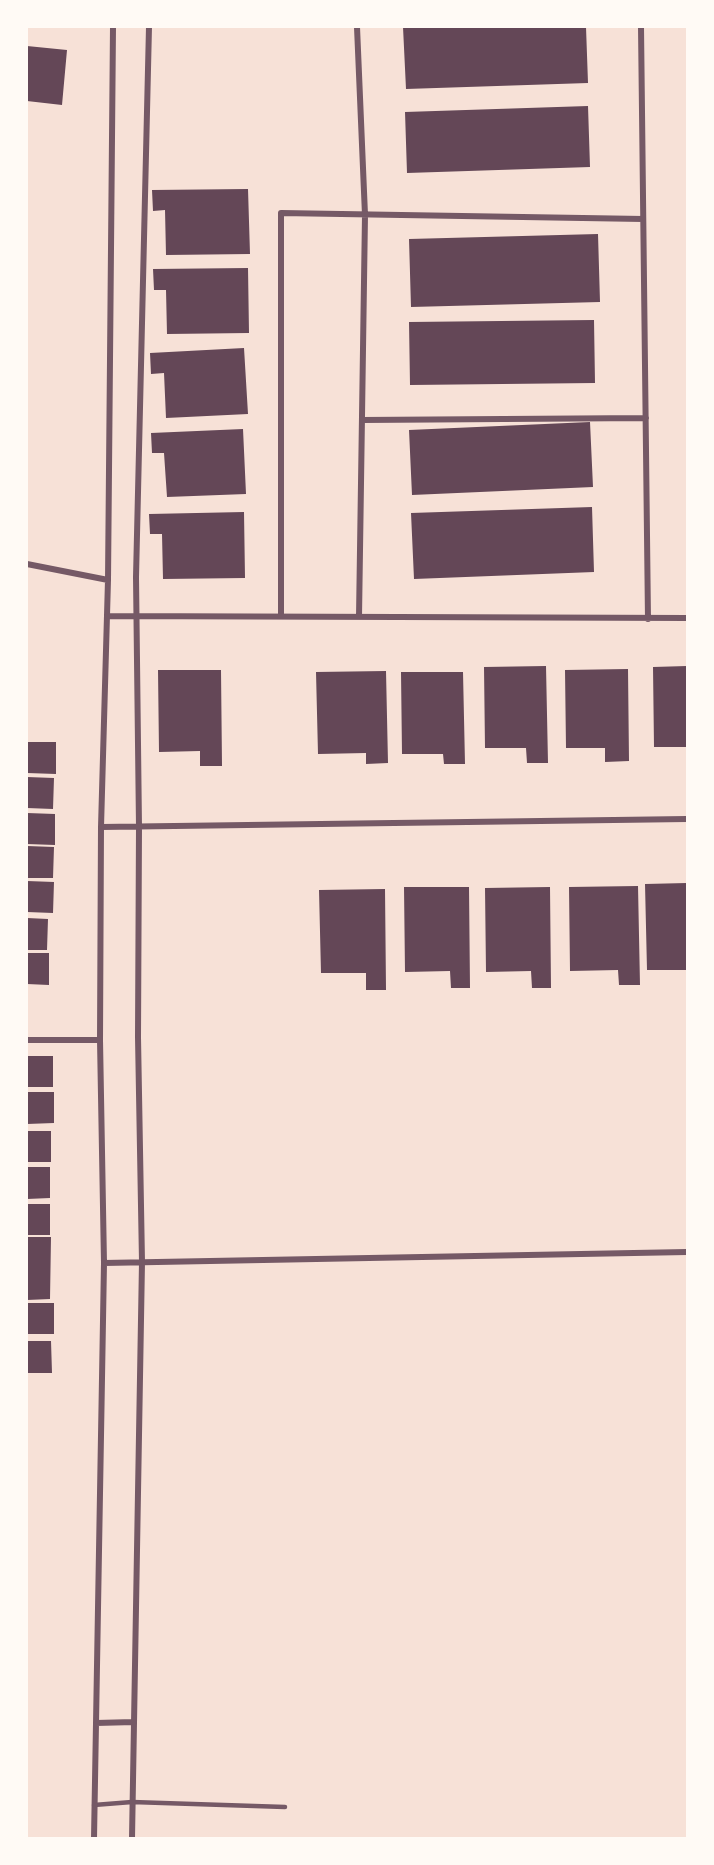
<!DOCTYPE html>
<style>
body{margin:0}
#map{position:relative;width:714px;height:1865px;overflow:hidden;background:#f7e1d7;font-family:Figtree,sans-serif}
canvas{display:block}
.frame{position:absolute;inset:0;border:28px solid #fffaf5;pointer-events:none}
</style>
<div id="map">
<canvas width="714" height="1865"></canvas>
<div class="frame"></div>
</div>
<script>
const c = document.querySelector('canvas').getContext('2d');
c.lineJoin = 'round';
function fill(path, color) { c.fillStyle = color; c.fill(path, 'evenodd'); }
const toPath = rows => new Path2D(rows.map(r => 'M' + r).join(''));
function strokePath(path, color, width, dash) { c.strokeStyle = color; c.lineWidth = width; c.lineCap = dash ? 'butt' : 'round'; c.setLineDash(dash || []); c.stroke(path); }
fill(toPath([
 [403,27,586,27,588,83,406,89],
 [27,46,67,50,62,105,27,101],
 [588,106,590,167,407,173,405,112],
 [248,189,250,254,166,255,165,210,153,211,152,190],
 [598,234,600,302,411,307,409,239],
 [248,268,249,333,167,334,166,290,154,290,153,269],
 [594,320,595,383,410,385,409,322],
 [244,348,248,414,166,418,164,373,151,374,150,353],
 [590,422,593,487,412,495,409,430],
 [243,429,246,494,167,497,164,453,152,453,151,433],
 [592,507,594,572,414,579,411,513],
 [244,512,245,578,163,579,162,534,150,534,149,514],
 [546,666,548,763,527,763,526,748,485,748,484,667],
 [687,666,687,747,654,747,653,667],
 [628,669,629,761,605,762,605,748,566,748,565,670],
 [158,670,221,670,222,766,200,766,200,751,159,752],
 [386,671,388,763,366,764,366,753,318,754,316,672],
 [401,672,463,672,465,764,444,764,443,754,402,754],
 [27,742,56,742,56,774,27,773],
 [27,777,54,778,53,809,27,808],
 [27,813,55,814,55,845,27,844],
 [27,846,54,847,53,878,27,878],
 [27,881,54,882,53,913,27,912],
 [687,883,687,970,647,970,645,884],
 [638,886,640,985,619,985,618,970,570,971,569,887],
 [404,887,469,887,470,988,451,988,450,971,405,972],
 [550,887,551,988,532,988,531,971,486,972,485,888],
 [385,889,386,990,366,990,366,973,321,973,319,890],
 [27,918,48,919,47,950,27,950],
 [27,953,49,953,49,985,27,984],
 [27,1056,53,1056,53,1087,27,1087],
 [27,1092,54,1092,54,1123,27,1124],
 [27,1131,51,1131,51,1162,27,1162],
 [27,1167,50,1167,50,1198,27,1199],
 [27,1204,50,1204,50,1235,27,1235],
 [27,1237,51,1237,50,1299,27,1300],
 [27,1303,54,1303,54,1334,27,1334],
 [27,1341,51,1341,52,1373,27,1373]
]), '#644757');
strokePath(toPath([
 [94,1805,132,1802,285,1807]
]), '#755966', 4.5);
strokePath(toPath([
 [357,27,365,215,359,617],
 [641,27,648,619],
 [362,420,646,418],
 [27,564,108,580],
 [107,616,687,618],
 [281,616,281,213,643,219],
 [101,827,687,819],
 [27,1040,100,1040],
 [104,1263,687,1252],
 [96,1723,134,1722],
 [94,1838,104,1263,100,1040,101,827,108,580,113,27],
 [132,1838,142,1262,138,1037,139,827,136,577,149,27]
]), '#755966', 6);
</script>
